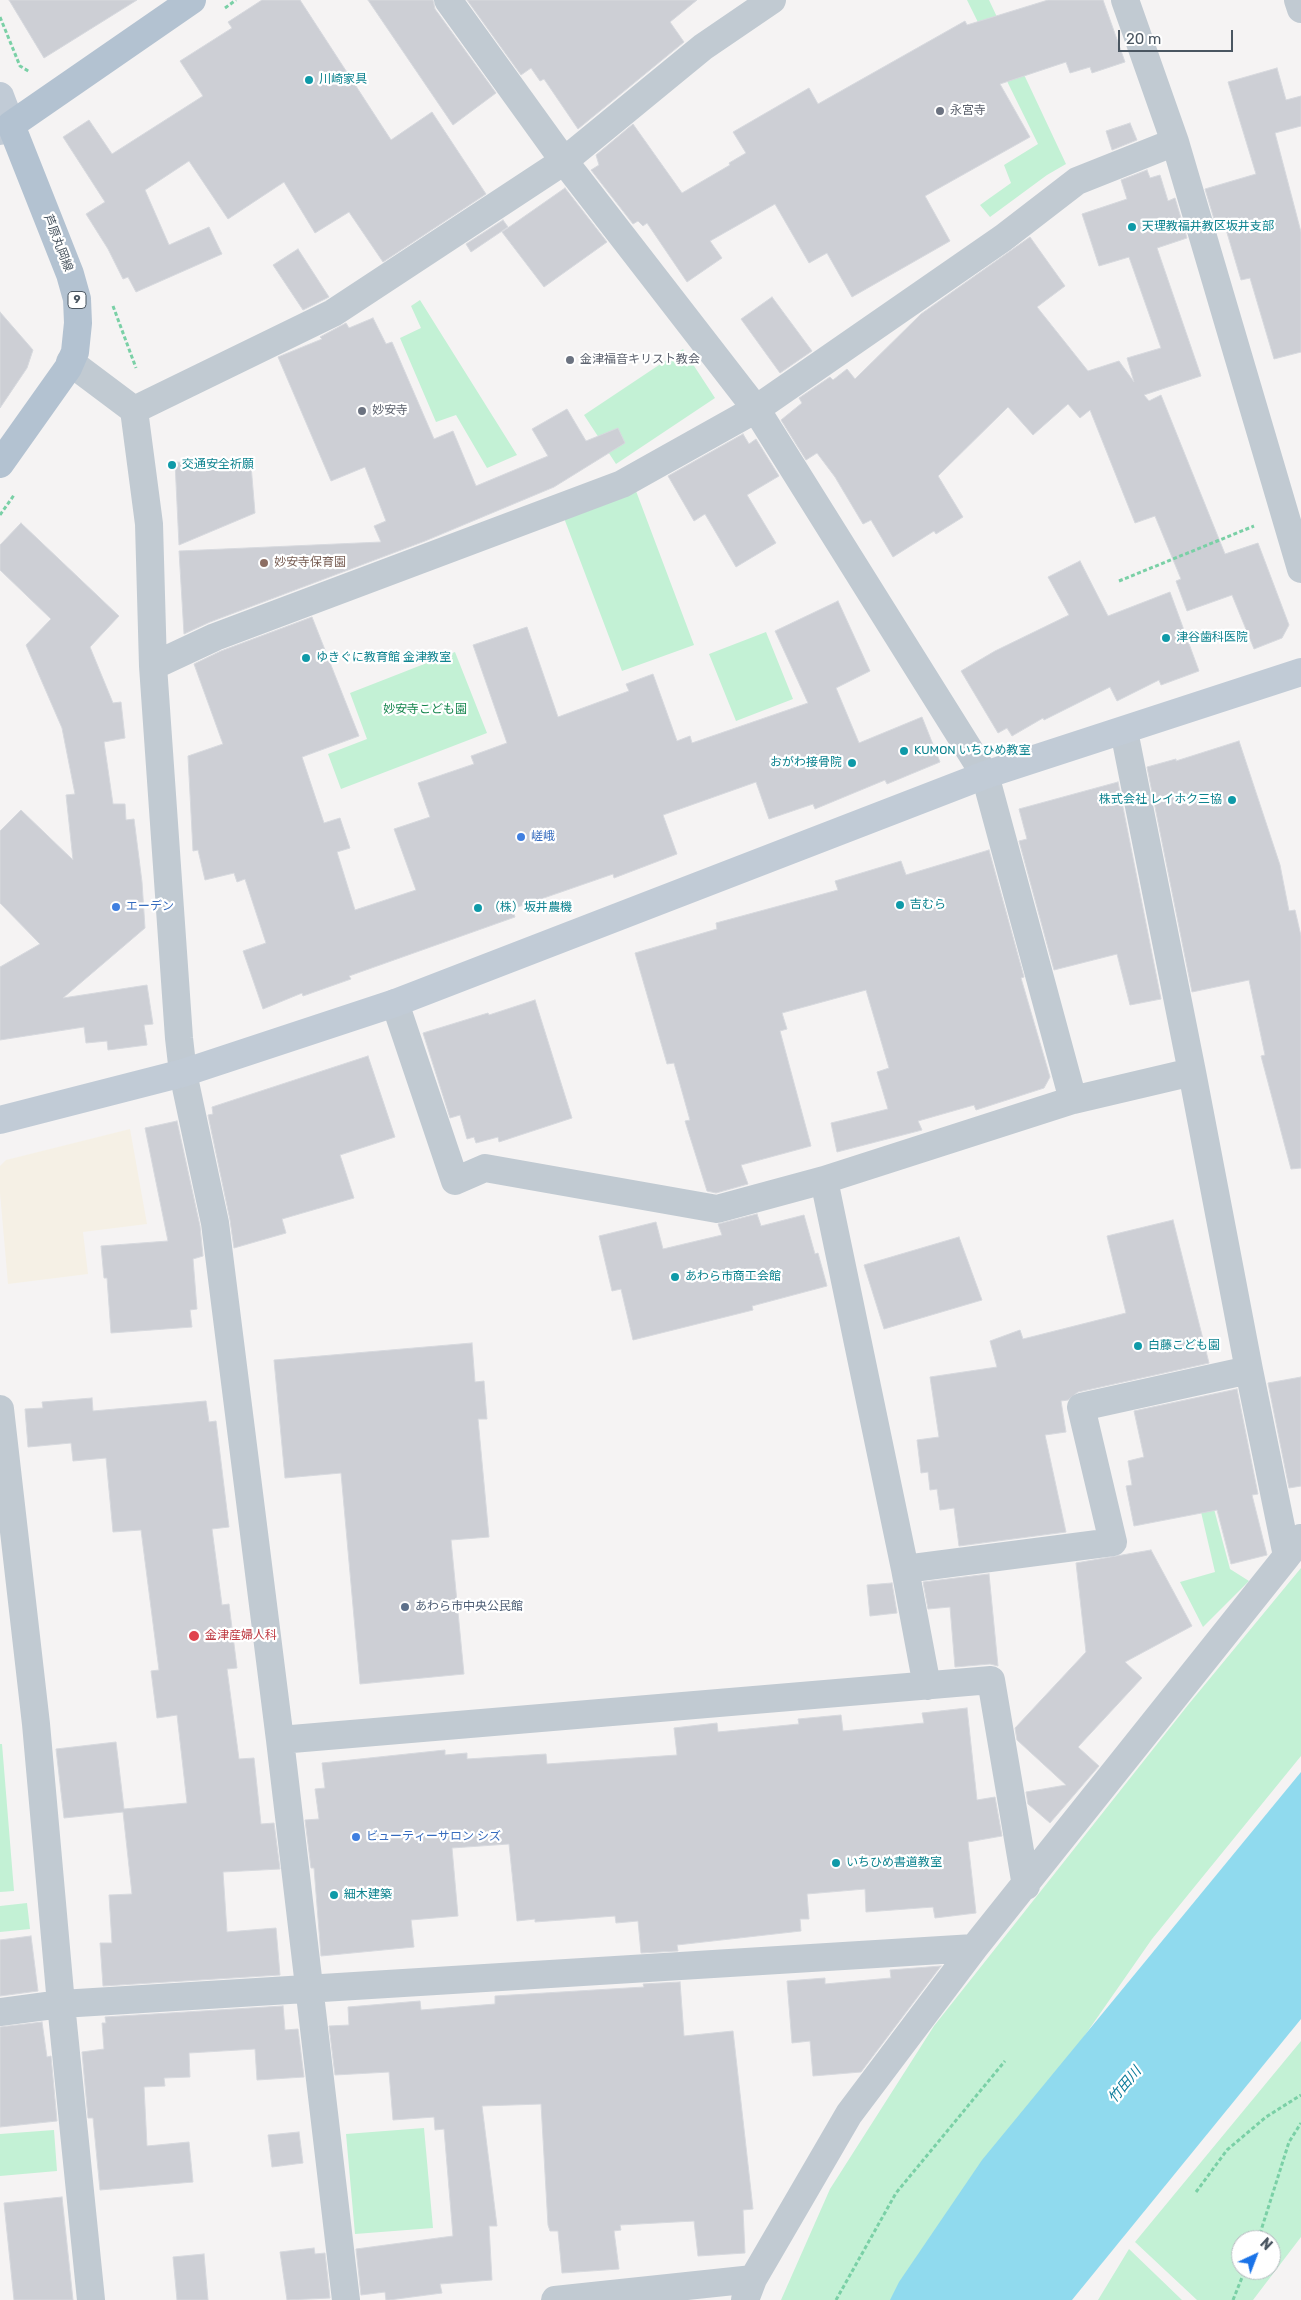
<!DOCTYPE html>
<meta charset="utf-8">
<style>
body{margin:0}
#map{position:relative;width:1301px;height:2300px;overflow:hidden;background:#f5f3f3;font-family:Rubik,sans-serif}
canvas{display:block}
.north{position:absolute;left:1231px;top:2230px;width:50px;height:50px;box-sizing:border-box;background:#fff;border:1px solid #b7bbc0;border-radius:50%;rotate:43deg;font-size:14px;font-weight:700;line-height:20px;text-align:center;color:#4a5661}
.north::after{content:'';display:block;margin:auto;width:18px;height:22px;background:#1a73e8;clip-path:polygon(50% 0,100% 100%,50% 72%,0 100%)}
.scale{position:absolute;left:1118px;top:30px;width:115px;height:22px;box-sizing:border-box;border:2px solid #4a5661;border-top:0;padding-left:6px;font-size:15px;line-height:18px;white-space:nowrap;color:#4a5661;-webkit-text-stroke:4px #fff;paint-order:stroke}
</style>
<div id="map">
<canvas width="1301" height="2300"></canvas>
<div class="north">N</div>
<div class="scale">20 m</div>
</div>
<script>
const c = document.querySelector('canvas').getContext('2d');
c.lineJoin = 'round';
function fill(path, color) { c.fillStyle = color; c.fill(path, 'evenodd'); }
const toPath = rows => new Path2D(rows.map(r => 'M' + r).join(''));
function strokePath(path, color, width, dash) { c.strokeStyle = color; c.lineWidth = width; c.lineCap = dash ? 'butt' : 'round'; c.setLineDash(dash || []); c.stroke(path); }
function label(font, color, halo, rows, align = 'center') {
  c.font = font + ' Rubik,"Noto Sans JP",sans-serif'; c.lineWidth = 4.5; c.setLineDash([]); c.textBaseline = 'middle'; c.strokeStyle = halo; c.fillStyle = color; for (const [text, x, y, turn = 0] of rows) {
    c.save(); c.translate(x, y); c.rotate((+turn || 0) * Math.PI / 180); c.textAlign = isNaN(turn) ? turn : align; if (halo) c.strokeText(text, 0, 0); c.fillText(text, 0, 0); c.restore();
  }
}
fill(toPath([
 [967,0,989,0,1066,164,1047,175,990,217,980,205,1011,183,1004,165,1038,144],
 [420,300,517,455,487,468,456,415,436,422,400,338,421,328,411,306],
 [683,349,715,398,616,464,584,415],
 [636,491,694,645,622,671,564,518],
 [766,632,793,699,736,721,709,654],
 [455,652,487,733,341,789,328,754,367,739,350,693],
 [1214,1509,1230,1569,1249,1581,1203,1627,1180,1582,1215,1572,1201,1512],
 [1301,1568,1301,1756,1152,1939,1021,2127,911,2300,781,2300,830,2189,934,2026,1188,1705],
 [0,1744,2,1744,14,1891,0,1892],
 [27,1903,30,1929,0,1932,0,1906],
 [1301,2041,1301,2237,1253,2300,1197,2300,1135,2242],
 [1241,2240,1271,2240,1271,2270,1241,2270],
 [424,2128,433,2228,355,2234,346,2134],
 [54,2130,57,2171,0,2176,0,2134],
 [1129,2249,1182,2300,1098,2300]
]), '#c3f1d5');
fill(toPath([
 [130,1129,147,1224,83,1232,88,1274,8,1284,0,1193,0,1166,6,1160]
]), '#f5f0e5');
fill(toPath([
 [1301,1772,1301,2019,1072,2300,890,2300,899,2282,982,2160]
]), '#90daee');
const building = toPath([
 [9,0,137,0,44,58,9,0],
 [262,0,300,0,391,140,432,112,486,194,383,262,349,212,315,233,284,182,228,219,189,161,145,190,169,245,209,227,222,254,136,292,128,277,123,279,108,249,86,214,105,202,63,137,89,120,112,154,203,96,180,61,232,28,228,22,262,0],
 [368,0,433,0,435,9,496,93,453,125,368,0],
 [467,0,697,0,670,22,684,42,578,129,544,79,540,81,531,68,521,75,467,0],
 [1048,0,1103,0,1125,62,1092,73,1090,67,1070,73,1066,62,1000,84,1030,137,925,196,950,241,852,297,827,253,809,263,775,204,710,241,722,258,687,282,647,223,643,226,638,221,633,224,591,170,599,165,596,155,633,124,682,193,730,165,729,163,746,153,733,132,809,88,818,104,965,21,967,25,1048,0],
 [1277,68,1286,100,1301,96,1301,126,1275,133,1301,232,1301,352,1274,359,1250,278,1241,280,1225,226,1217,229,1205,189,1256,174,1228,82,1277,68],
 [1130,123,1137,140,1112,150,1106,131,1130,123],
 [1147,170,1150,178,1160,175,1168,201,1175,198,1187,238,1157,248,1201,376,1144,395,1149,401,1161,395,1225,554,1258,543,1289,625,1282,638,1254,649,1232,595,1187,611,1176,581,1181,579,1155,516,1135,523,1090,410,1080,418,1068,404,1033,435,1008,407,938,476,963,517,936,534,934,531,893,557,871,520,863,524,835,477,817,453,806,460,781,420,802,403,799,398,830,377,833,380,847,369,855,379,921,314,1030,237,1065,286,1037,307,1088,371,1119,361,1134,382,1127,358,1161,348,1129,257,1099,266,1082,214,1127,199,1121,180,1147,170],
 [565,188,607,242,544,287,502,232,565,188],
 [503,220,508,227,471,252,466,244,503,220],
 [298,249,329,297,303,310,273,265,298,249],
 [772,297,812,351,780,373,741,319,772,297],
 [0,312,33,350,27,368,0,408,0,312],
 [373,318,386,344,392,342,434,439,453,431,476,486,548,456,532,429,567,409,586,441,618,428,625,443,554,487,425,541,210,622,184,634,179,551,381,542,374,526,386,521,365,467,331,481,278,357,322,339,320,337,346,323,349,328,373,318],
 [743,434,749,444,756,439,779,476,747,495,776,543,736,567,705,514,694,521,668,476,743,434],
 [175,462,251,465,255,513,179,545,175,462],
 [21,523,119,616,90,647,113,703,121,702,125,738,104,742,113,804,125,804,126,820,134,819,142,882,145,928,63,998,147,985,153,1024,144,1025,147,1045,108,1050,107,1041,86,1043,84,1027,0,1040,0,967,40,944,0,903,0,831,21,810,73,860,66,795,75,794,62,728,26,645,51,619,0,570,0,545,21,523],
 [1080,561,1108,616,1170,592,1199,671,1161,685,1159,680,1117,701,1110,687,1044,720,1043,718,1012,736,1007,728,998,733,961,671,995,651,1069,615,1048,577,1080,561],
 [838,601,870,671,836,688,859,743,922,717,940,762,887,784,885,780,815,809,813,804,769,819,756,782,663,815,677,854,614,878,613,874,512,909,515,917,349,976,351,979,303,996,302,993,263,1009,243,951,266,943,245,879,237,882,234,873,205,880,198,850,193,851,188,756,223,744,194,664,221,651,312,617,359,736,302,757,324,823,340,818,350,848,337,852,355,910,416,890,394,829,430,817,418,783,474,764,471,756,507,743,473,645,527,627,558,717,629,691,626,684,653,674,677,741,690,736,692,743,808,703,775,631,838,601],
 [1239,741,1280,865,1289,911,1295,910,1301,936,1301,1168,1291,1169,1261,1056,1265,1055,1249,980,1192,992,1147,767,1176,759,1176,761,1239,741],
 [1118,782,1161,999,1130,1005,1117,954,1054,970,1019,841,1027,839,1019,809,1118,782],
 [989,850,1024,977,1021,978,1050,1077,1044,1088,976,1110,974,1105,918,1121,922,1130,837,1152,831,1123,888,1109,877,1072,889,1068,866,990,782,1013,787,1029,780,1031,811,1146,741,1165,748,1184,716,1193,707,1191,685,1121,690,1120,674,1063,667,1064,635,953,717,929,716,923,838,890,835,881,901,861,906,875,989,850],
 [535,1000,572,1118,499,1142,498,1137,476,1143,474,1137,467,1139,460,1115,450,1118,423,1033,488,1013,489,1015,535,1000],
 [368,1056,395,1137,340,1155,354,1198,282,1219,286,1233,234,1248,230,1220,208,1115,213,1114,212,1107,368,1056],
 [177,1121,200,1226,203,1256,193,1259,197,1309,190,1310,192,1327,111,1333,107,1278,104,1278,101,1246,168,1241,145,1128,177,1121],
 [757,1214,761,1226,804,1215,815,1254,818,1253,827,1286,752,1306,753,1310,633,1340,621,1289,612,1291,599,1236,656,1222,663,1249,722,1235,718,1224,757,1214],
 [1173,1220,1209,1363,1078,1392,1068,1400,1061,1401,1066,1432,1045,1435,1066,1532,959,1546,954,1508,940,1510,937,1489,930,1490,928,1472,921,1473,917,1440,939,1437,930,1377,997,1367,990,1341,1020,1330,1023,1339,1126,1313,1107,1236,1173,1220],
 [959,1237,982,1300,884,1329,864,1265,959,1237],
 [472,1343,475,1382,484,1381,487,1419,478,1419,489,1537,451,1540,464,1674,360,1684,341,1473,285,1478,274,1360,472,1343],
 [1301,1377,1301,1486,1289,1488,1268,1383,1301,1377],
 [1237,1389,1258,1494,1252,1495,1267,1555,1231,1564,1217,1510,1134,1526,1126,1486,1132,1485,1128,1461,1144,1457,1134,1411,1237,1389],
 [92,1398,93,1411,206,1401,209,1422,216,1421,229,1527,212,1529,222,1605,229,1604,237,1668,227,1669,239,1759,254,1758,261,1824,274,1823,280,1869,223,1872,227,1932,276,1928,280,1975,103,1986,100,1943,112,1943,109,1895,132,1894,123,1812,64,1818,56,1749,116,1742,124,1809,187,1803,177,1715,157,1718,151,1671,159,1670,141,1530,113,1532,106,1458,73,1461,71,1443,28,1447,25,1409,43,1408,42,1402,92,1398],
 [1151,1550,1192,1626,1125,1662,1142,1678,1078,1747,1099,1766,1050,1823,1028,1804,1026,1792,1066,1785,1017,1740,1015,1728,1086,1652,1076,1563,1151,1550],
 [989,1574,998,1666,990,1664,955,1667,950,1607,928,1609,923,1582,989,1574],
 [892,1583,897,1613,870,1616,867,1585,892,1583],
 [967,1708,977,1800,995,1797,1002,1836,968,1842,976,1913,935,1918,933,1907,866,1912,865,1889,807,1894,809,1919,800,1919,801,1931,677,1945,678,1951,641,1953,638,1921,616,1923,615,1916,535,1922,535,1919,517,1921,509,1844,452,1848,458,1916,411,1920,414,1947,321,1956,314,1868,311,1868,305,1820,319,1819,315,1789,325,1788,322,1763,445,1750,445,1755,467,1753,467,1759,546,1754,547,1764,677,1755,674,1728,717,1723,718,1732,799,1724,798,1719,841,1715,843,1731,924,1723,922,1713,967,1708],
 [31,1936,38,1991,0,1996,0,1940,31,1936],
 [941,1966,861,2072,813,2076,810,2041,792,2043,787,1981,825,1978,825,1984,891,1978,890,1970,941,1966],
 [680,1982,684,2036,733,2031,753,2209,743,2210,745,2253,698,2256,694,2221,620,2225,621,2230,614,2231,619,2269,562,2273,558,2231,550,2231,548,2225,541,2104,482,2106,497,2226,489,2226,492,2280,440,2284,442,2293,389,2300,386,2300,385,2292,361,2295,356,2249,453,2236,444,2129,435,2130,434,2117,393,2120,389,2072,335,2075,329,2026,349,2025,348,2007,420,2001,421,2010,495,2004,495,1996,644,1987,643,1984,680,1982],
 [283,2006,285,2030,298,2029,304,2077,257,2080,255,2049,189,2053,190,2077,164,2078,165,2086,144,2087,147,2146,189,2142,193,2182,100,2190,93,2118,88,2118,82,2052,104,2049,102,2023,106,2023,105,2017,283,2006],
 [42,2022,47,2057,51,2056,57,2121,0,2127,0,2027,42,2022],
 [299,2132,303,2163,272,2167,268,2135,299,2132],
 [62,2197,73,2300,14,2300,4,2203,62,2197],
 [314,2248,315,2254,325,2253,330,2298,287,2300,280,2252,314,2248],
 [204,2254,208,2300,177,2300,173,2257,204,2254]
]);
fill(building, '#cdcfd5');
strokePath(building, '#d7d9de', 1);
strokePath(toPath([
 [225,8,236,0],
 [0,17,20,66,30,72],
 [113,306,136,368],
 [0,515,14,495],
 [1119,581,1254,526],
 [1196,2192,1227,2150,1266,2117,1301,2095],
 [1258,2240,1289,2142,1301,2123],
 [836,2300,896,2193,1005,2061],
 [1233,2300,1245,2270]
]), '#7ad0a6', 3, [4, 2.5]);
strokePath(toPath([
 [448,0,564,161,756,409,985,775,1073,1100,824,1180],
 [1125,0,1175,142,1301,569],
 [1298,0,1301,9],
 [70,362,134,410,149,524,153,666,179,1038,183,1073,215,1223,280,1740,346,2300],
 [134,410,333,313,564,161,703,47,772,0],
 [153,666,215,637,622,484,756,409,1003,238,1077,181,1175,142],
 [1124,731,1192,1072,1249,1370,1287,1556,1301,1538],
 [395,1003,455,1181,485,1168,717,1209,824,1180,905,1569,927,1686],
 [1073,1100,1192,1072],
 [0,1409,36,1724,61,2004,91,2300],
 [905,1569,1113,1542,1081,1407,1249,1370],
 [280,1740,991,1680,1026,1886],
 [0,2012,61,2004,974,1948],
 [555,2300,753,2279],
 [745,2300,753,2279,849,2114,974,1948,1287,1556]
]), '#c1cad2', 28);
strokePath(toPath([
 [0,96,11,125,0,131],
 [0,1120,183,1073,395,1003,985,775,1301,672]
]), '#c1cbd6', 28);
strokePath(toPath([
 [0,464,68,368,75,352,78,323,77,299,70,274,11,125,192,0]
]), '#b3c2d1', 28);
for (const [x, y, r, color] of [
 [309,80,5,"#0f9aa8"],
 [940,111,5,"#6b7280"],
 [1132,227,5,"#0f9aa8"],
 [570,360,5,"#6b7280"],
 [362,411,5,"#6b7280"],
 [172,465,5,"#0f9aa8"],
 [264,563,5,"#8d6e63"],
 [1166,638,5,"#0f9aa8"],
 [306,658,5,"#0f9aa8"],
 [904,751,5,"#0f9aa8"],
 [852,763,5,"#0f9aa8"],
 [1232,800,5,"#0f9aa8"],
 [521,837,5,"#3f7fe0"],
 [900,905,5,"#0f9aa8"],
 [116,907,5,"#3f7fe0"],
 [478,908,5,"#0f9aa8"],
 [675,1277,5,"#0f9aa8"],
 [1138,1346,5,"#0f9aa8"],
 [405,1607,5,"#5c6f8a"],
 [194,1636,6,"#e0444e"],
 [356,1837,5,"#3f7fe0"],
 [836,1863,5,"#0f9aa8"],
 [334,1895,5,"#0f9aa8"]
]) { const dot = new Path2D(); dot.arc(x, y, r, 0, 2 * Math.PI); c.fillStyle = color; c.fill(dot); strokePath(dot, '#fff', 2); }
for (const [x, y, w] of [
 [77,300,18]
]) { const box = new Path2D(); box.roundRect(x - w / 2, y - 8.5, w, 17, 4); c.fillStyle = '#fff'; c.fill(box); strokePath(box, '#4a5661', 1); }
label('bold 11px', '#4a5661', null, [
 ["9",77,300]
]);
label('12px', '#0d838f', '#fff', [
 ["川崎家具",319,80],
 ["天理教福井教区坂井支部",1142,227],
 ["交通安全祈願",182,465],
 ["津谷歯科医院",1176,638],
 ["ゆきぐに教育館 金津教室",316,658],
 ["KUMON いちひめ教室",914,751],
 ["おがわ接骨院",842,763,"right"],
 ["株式会社 レイホク三協",1222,800,"right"],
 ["吉むら",910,905],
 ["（株）坂井農機",488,908],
 ["あわら市商工会館",685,1277],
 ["白藤こども園",1148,1346],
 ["いちひめ書道教室",846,1863],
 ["細木建築",344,1895]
], 'left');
label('12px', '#5b616d', '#fff', [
 ["永宮寺",950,111],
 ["金津福音キリスト教会",580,360],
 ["妙安寺",372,411]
], 'left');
label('12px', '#4a5661', '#fff', [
 ["芦原丸岡線",58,243,69]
]);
label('12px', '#785e54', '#fff', [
 ["妙安寺保育園",274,563]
], 'left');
label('12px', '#17864f', '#fff', [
 ["妙安寺こども園",425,710]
]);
label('12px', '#366cbe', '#fff', [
 ["嵯峨",531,837],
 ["エーデン",126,907],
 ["ビューティーサロン シズ",366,1837]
], 'left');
label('12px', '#4e5e75', '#fff', [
 ["あわら市中央公民館",415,1607]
], 'left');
label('12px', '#be3a42', '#fff', [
 ["金津産婦人科",205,1636]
], 'left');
label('italic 14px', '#0c7c9b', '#fff', [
 ["竹田川",1125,2085,-50]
]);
</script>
